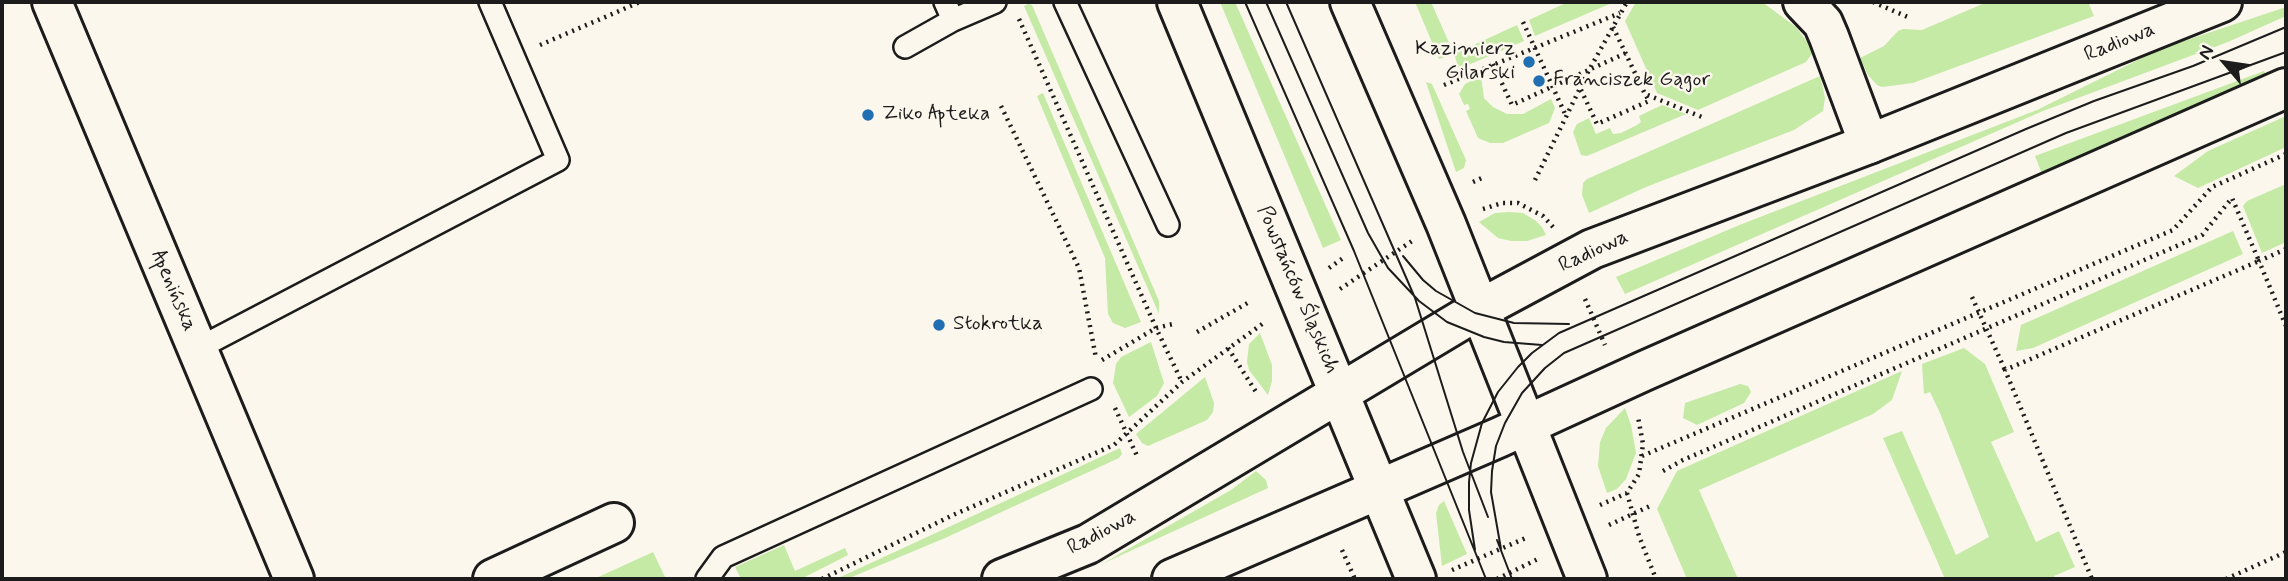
<!DOCTYPE html>
<meta charset="utf-8">
<style>
body{margin:0}
#map{position:relative;width:2288px;height:581px;overflow:hidden;background:#fbf7ec;font-family:Mynerve,sans-serif}
canvas{display:block}
.frame{position:absolute;inset:0;border:4px solid #1c1c1c;pointer-events:none}
.north{position:absolute;left:2190px;top:28px;width:70px;height:70px;-webkit-text-stroke:5px #fbf7ec;paint-order:stroke;rotate:299deg;font-size:19px;font-weight:700;line-height:28px;text-align:center;color:#1c1c1c}
.north::after{content:'';display:block;margin:auto;width:24px;height:32px;background:#1c1c1c;clip-path:polygon(50% 0,100% 100%,50% 72%,0 100%)}
</style>
<div id="map">
<canvas width="2288" height="581"></canvas>
<div class="frame"></div>
<div class="north">N</div>
</div>
<script>
const c = document.querySelector('canvas').getContext('2d');
c.lineJoin = 'round';
function fill(path, color) { c.fillStyle = color; c.fill(path, 'evenodd'); }
const toPath = rows => new Path2D(rows.map(r => 'M' + r).join(''));
function strokePath(path, color, width, dash) { c.strokeStyle = color; c.lineWidth = width; c.lineCap = dash ? 'butt' : 'round'; c.setLineDash(dash || []); c.stroke(path); }
function label(font, color, halo, rows, align = 'center') {
  c.font = font + ' Mynerve,sans-serif'; c.lineWidth = 5; c.setLineDash([]); c.textBaseline = 'middle'; c.strokeStyle = halo; c.fillStyle = color; for (const [text, x, y, turn = 0] of rows) {
    c.save(); c.translate(x, y); c.rotate((+turn || 0) * Math.PI / 180); c.textAlign = isNaN(turn) ? turn : align; if (halo) c.strokeText(text, 0, 0); c.fillText(text, 0, 0); c.restore();
  }
}
fill(toPath([
 [1220,2,1235,2,1341,240,1323,248],
 [1415,2,1431,2,1454,54,1517,25,1524,41,1459,69,1454,54,1439,59],
 [1568,2,1614,2,1535,36,1529,20],
 [1636,2,1762,2,1796,27,1814,51,1806,62,1698,110,1657,93,1625,21],
 [1987,2,2088,2,2094,16,1913,83,1882,87,1877,85,1868,75,1860,58,1884,46,1898,31,1903,29,1922,30],
 [1028,4,1032,5,1159,301,1159,314,1024,6],
 [2286,7,2286,16,2228,42,2043,111,1625,294,1616,277,1742,224,2037,110,2160,49],
 [2264,71,2266,75,2042,174,2035,156],
 [1481,76,1484,98,1493,107,1507,114,1523,114,1551,99,1555,108,1549,123,1503,143,1490,143,1478,138,1466,111,1470,109,1468,104,1464,105,1459,94,1465,84],
 [1820,76,1825,98,1823,111,1794,130,1646,187,1589,213,1582,195,1583,183,1587,179],
 [1426,82,1432,84,1466,160,1464,168,1456,172],
 [1043,93,1141,322,1125,328,1113,323,1108,314,1105,258,1037,96],
 [1662,105,1686,114,1587,156,1581,155,1573,132,1577,124,1589,118,1596,134,1610,128,1613,134,1621,133,1637,125,1641,122,1639,116],
 [2286,116,2286,147,2198,188,2174,176,2208,151],
 [2286,184,2286,242,2262,253,2243,206,2247,201],
 [1509,212,1523,213,1536,221,1542,227,1546,235,1527,241,1511,241,1498,238,1479,222,1495,213],
 [2233,231,2243,254,2033,348,2016,351,2021,325],
 [1260,333,1272,365,1272,381,1268,395,1249,370,1247,362,1249,344],
 [1151,342,1164,383,1157,396,1129,417,1113,383,1116,364,1121,357],
 [1964,348,1985,364,2014,432,1991,442,2036,542,2059,531,2075,567,2054,576,2055,579,1945,579,1883,438,1902,431,1956,555,1989,537,1940,413,1930,392,1924,394,1922,364],
 [1902,371,1892,400,1873,414,1699,490,1738,579,1687,579,1657,509,1677,471],
 [1205,377,1214,403,1213,412,1207,420,1148,446,1142,443,1136,434],
 [1740,384,1748,386,1751,392,1744,403,1697,425,1683,418,1685,403],
 [1625,408,1631,425,1636,453,1626,479,1617,489,1607,493,1598,466,1600,442,1606,428],
 [1120,448,1122,454,1119,458,945,538,847,579,836,579],
 [1256,471,1266,480,1268,488,1102,564,1231,490],
 [1444,501,1467,554,1442,566,1436,513,1439,505],
 [784,545,795,571,845,548,848,555,801,579,741,579,735,567],
 [653,552,666,579,594,579]
]), '#c4eaa5');
const lane = toPath([
 [945,2,953,20,995,2],
 [1065,2,1168,225],
 [905,47,953,20],
 [197,349,558,160,490,2],
 [707,579,723,557,1091,389]
]);
const street = toPath([
 [52,2,294,579],
 [1803,2,1823,23,1829,37,1869,144],
 [493,579,614,523]
]);
const secondary = toPath([
 [1177,2,1416,579],
 [1350,2,1446,224,1587,579],
 [1002,579,1088,544,1480,309,1592,249,1869,144,2222,2],
 [1172,579,1500,437,1644,371,2286,88]
]);
strokePath(lane, '#1c1c1c', 26);
strokePath(street, '#1c1c1c', 44);
strokePath(secondary, '#1c1c1c', 44);
strokePath(toPath([
 [1873,2,1910,18],
 [1019,19,1156,328,1182,382],
 [1523,22,1566,116],
 [1613,27,1645,94,1702,117],
 [540,45,640,2],
 [1493,64,1512,105,1626,53],
 [1575,77,1597,124,1649,101,1645,94],
 [1444,85,1620,13],
 [1001,106,1079,268,1096,358],
 [1535,180,1589,70,1627,2],
 [1473,182,1484,177],
 [1483,209,1502,203,1518,203,1543,216,1553,227],
 [2286,249,2259,261,2286,326],
 [1329,268,1346,256],
 [1340,289,1412,241],
 [1972,297,2005,370],
 [1585,299,1605,345],
 [1197,332,1251,301],
 [1228,348,1258,395],
 [1102,360,1156,328,1173,324],
 [1115,408,1138,458],
 [1642,456,2173,230,2212,187,2286,154],
 [1663,471,1683,460,2202,235,2232,198,2259,261,2005,370,2092,579],
 [1627,493,1639,536,1656,579],
 [1600,505,1627,493,1639,474,1643,444,1638,417],
 [1609,525,1650,506],
 [1342,550,1355,579],
 [1452,570,1528,537],
 [822,579,953,515,1114,445,1182,382,1265,322],
 [1497,579,1538,559],
 [2226,579,2286,552]
]), '#1c1c1c', 4.5, [2, 5]);
strokePath(lane, '#fbf7ec', 21);
strokePath(street, '#fbf7ec', 38);
strokePath(secondary, '#fbf7ec', 38);
strokePath(toPath([
 [1245,2,1354,251,1486,579],
 [1266,2,1368,233,1388,268,1419,301,1447,322,1484,337,1504,342,1542,345],
 [1286,2,1415,298,1463,452,1488,517],
 [1403,256,1423,280,1436,291,1475,313,1514,323,1569,324],
 [1497,540,1512,579],
 [1501,549,1491,492,1492,471,1496,446,1505,423,1522,393,1545,368,1564,353,2066,133,2286,52],
 [1475,550,1469,510,1469,482,1471,463,1482,423,1498,392,1518,367,1532,353,1559,333,2026,129,2094,101,2193,66,2286,27]
]), '#1c1c1c', 2);
for (const [x, y, r, color] of [
 [1529,62,7,"#1f6fb2"],
 [1539,81,7,"#1f6fb2"],
 [868,115,7,"#1f6fb2"],
 [939,325,7,"#1f6fb2"]
]) { const dot = new Path2D(); dot.arc(x, y, r, 0, 2 * Math.PI); c.fillStyle = color; c.fill(dot); strokePath(dot, '#fbf7ec', 2.5); }
label('21px', '#1c1c1c', '#fbf7ec', [
 ["Radiowa",2120,43,-22],
 ["Radiowa",1594,252,-25],
 ["Powstańców Śląskich",1297,290,67],
 ["Apenińska",173,291,67],
 ["Radiowa",1102,533,-28]
]);
label('21px', '#1c1c1c', '#fbf7ec', [
 ["Kazimierz",1515,50,"right"],
 ["Gilarski",1515,74,"right"],
 ["Franciszek Gągor",1553,81],
 ["Ziko Apteka",882,115],
 ["Stokrotka",953,325]
], 'left');
</script>
